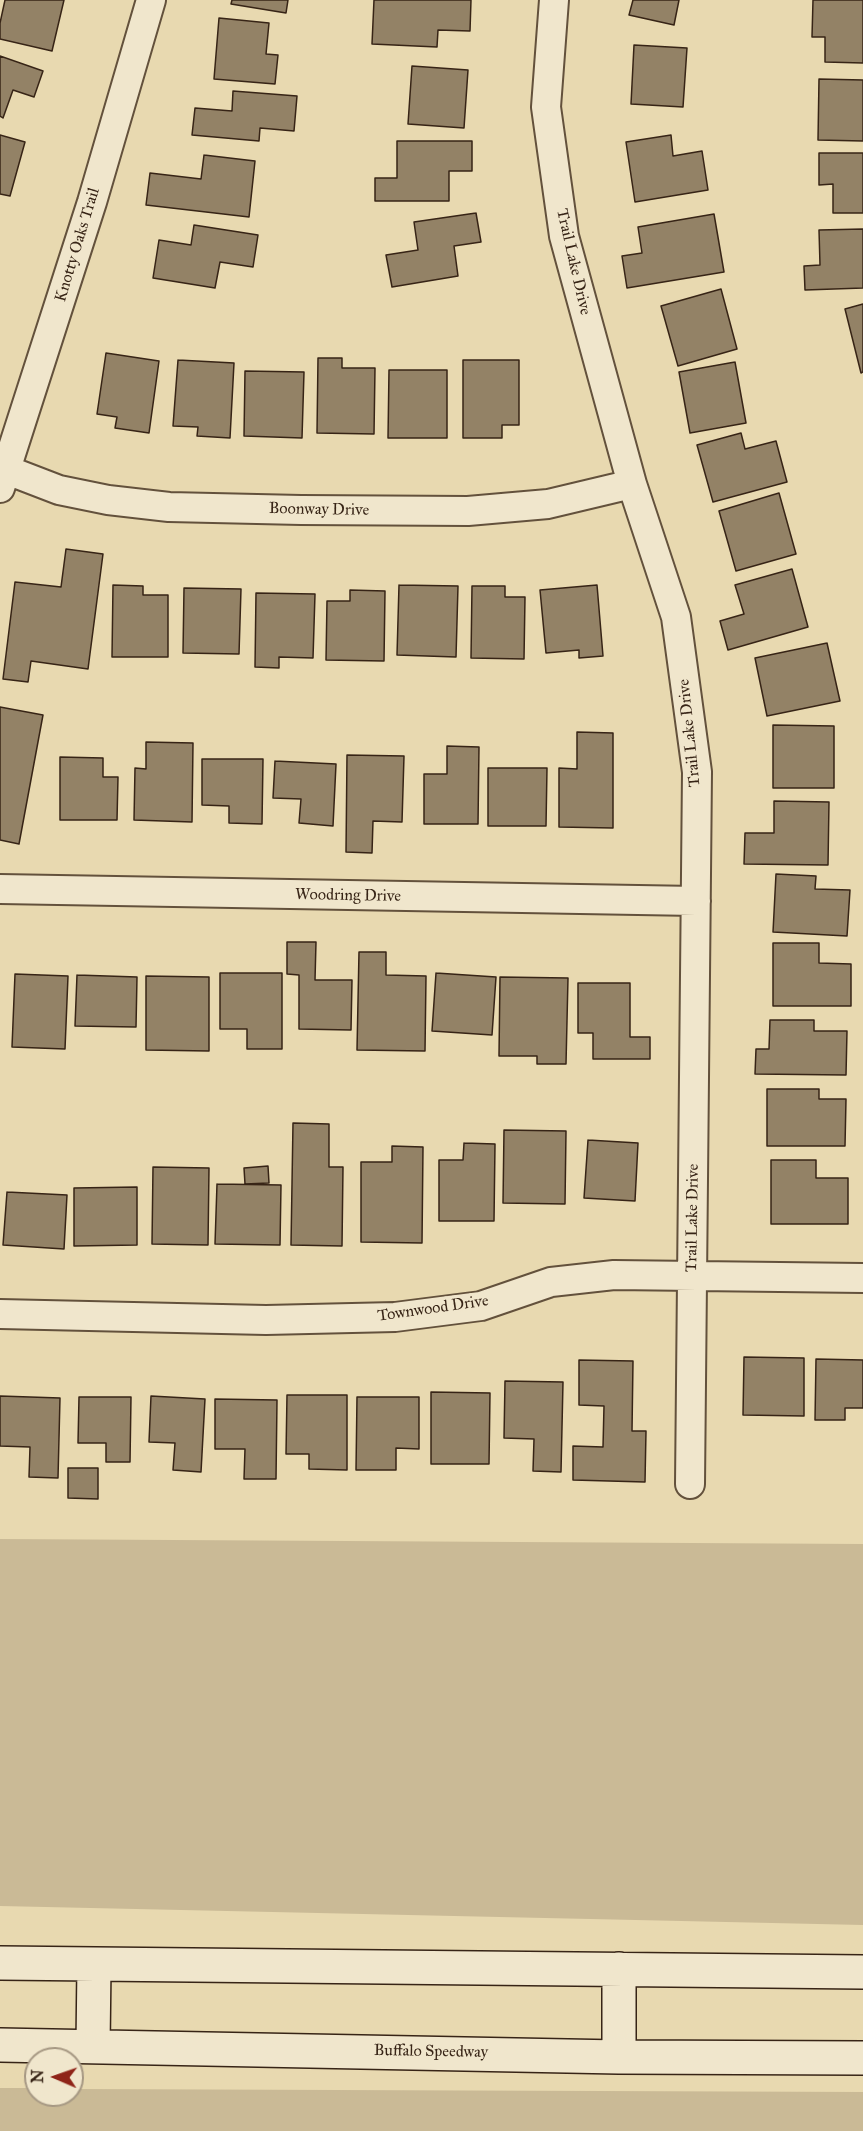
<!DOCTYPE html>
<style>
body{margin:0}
#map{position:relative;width:863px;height:2131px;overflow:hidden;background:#e8d9b0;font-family:"IM FELL Great Primer",serif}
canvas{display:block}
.north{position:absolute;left:24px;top:2047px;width:60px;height:60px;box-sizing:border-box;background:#f0e6cc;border:2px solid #a69883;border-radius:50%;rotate:272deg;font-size:16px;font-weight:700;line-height:24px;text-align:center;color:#372416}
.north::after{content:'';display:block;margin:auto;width:21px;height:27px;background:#8f2418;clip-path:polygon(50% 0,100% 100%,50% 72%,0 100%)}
</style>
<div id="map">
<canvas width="863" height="2131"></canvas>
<div class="north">N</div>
</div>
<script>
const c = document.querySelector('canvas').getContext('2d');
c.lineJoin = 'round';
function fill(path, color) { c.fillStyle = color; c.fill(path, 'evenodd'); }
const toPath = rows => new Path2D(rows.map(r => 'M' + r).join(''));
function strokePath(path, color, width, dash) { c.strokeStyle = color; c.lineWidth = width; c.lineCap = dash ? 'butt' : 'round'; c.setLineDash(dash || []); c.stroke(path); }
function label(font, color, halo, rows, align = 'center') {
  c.font = font + ' "IM FELL Great Primer",serif'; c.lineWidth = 6; c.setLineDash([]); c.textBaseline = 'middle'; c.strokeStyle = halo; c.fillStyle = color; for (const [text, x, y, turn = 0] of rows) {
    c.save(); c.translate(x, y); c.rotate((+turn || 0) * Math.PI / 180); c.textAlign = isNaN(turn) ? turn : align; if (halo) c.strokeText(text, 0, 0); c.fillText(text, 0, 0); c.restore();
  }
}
fill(toPath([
 [0,1539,863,1544,863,1925,0,1906],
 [0,2088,36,2088,36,2095,72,2095,72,2089,863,2092,863,2131,0,2131]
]), '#caba96');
const building = toPath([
 [5,0,64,0,52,51,0,39,0,23,5,0],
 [232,0,288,0,286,13,231,4,232,0],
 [374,0,471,0,470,31,438,30,437,47,372,44,374,0],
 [633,0,679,0,674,25,629,15,633,0],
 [813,0,863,0,863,63,825,62,825,37,812,37,813,0],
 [219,18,269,23,266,54,278,55,275,84,214,79,219,18],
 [634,45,687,48,683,107,631,104,634,45],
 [0,56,43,71,34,97,13,90,3,118,0,116,0,56],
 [412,66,468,70,464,128,408,124,412,66],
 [819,79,863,80,863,141,818,140,819,79],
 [233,91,297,96,294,131,260,128,259,141,192,135,195,108,232,111,233,91],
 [0,135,25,142,10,196,0,194,0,135],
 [671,135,673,156,702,151,708,190,635,202,626,142,671,135],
 [397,141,472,141,472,171,449,171,449,201,375,201,375,178,397,178,397,141],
 [819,153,863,153,863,213,833,213,833,184,819,185,819,153],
 [204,155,255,161,249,217,146,205,150,173,201,179,204,155],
 [476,213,481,242,454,246,458,276,392,287,386,255,418,250,414,222,476,213],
 [714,214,724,272,627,288,622,256,642,253,638,227,714,214],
 [194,225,258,235,253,267,220,262,215,288,153,278,159,240,191,245,194,225],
 [863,229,863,288,805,290,804,266,820,265,819,230,863,229],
 [721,289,737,349,678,366,661,306,721,289],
 [863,304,863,372,861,373,845,309,863,304],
 [106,353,159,361,149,433,115,428,117,417,97,414,106,353],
 [318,358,342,358,342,368,375,368,374,434,317,433,318,358],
 [178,360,234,363,230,438,197,436,198,427,173,426,178,360],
 [463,360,519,360,519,425,502,425,502,438,463,438,463,360],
 [735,362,746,423,690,433,679,372,735,362],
 [389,370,447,370,447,438,388,438,389,370],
 [245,371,304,372,302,438,244,436,245,371],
 [741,433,745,449,776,441,787,482,713,502,697,445,741,433],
 [779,493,796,554,736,571,719,511,779,493],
 [66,549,103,554,88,669,31,661,28,682,3,679,15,582,61,587,66,549],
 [792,569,808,627,728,650,720,621,744,614,735,585,792,569],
 [113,585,143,586,143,595,168,595,168,657,112,657,113,585],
 [399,585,458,586,456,657,397,655,399,585],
 [597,585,603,656,579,658,579,650,546,653,540,590,597,585],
 [472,586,505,586,505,597,525,597,524,659,471,658,472,586],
 [184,588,241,589,239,654,183,653,184,588],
 [350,590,385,591,384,661,326,660,327,601,350,601,350,590],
 [256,593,315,594,313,658,279,657,279,668,255,667,256,593],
 [827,643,840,701,767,716,755,658,827,643],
 [0,707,43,715,19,844,0,840,0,707],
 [773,725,834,726,834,788,773,788,773,725],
 [577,732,613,733,613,828,559,827,559,768,577,769,577,732],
 [146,742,193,743,192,822,134,820,135,768,146,769,146,742],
 [447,746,479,747,478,824,424,824,424,774,447,774,447,746],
 [347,755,404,756,402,822,373,821,372,853,346,852,347,755],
 [60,757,103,758,103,777,118,777,117,820,60,820,60,757],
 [202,759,263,759,262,824,229,823,229,806,202,805,202,759],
 [275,761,336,764,333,826,299,823,301,799,273,798,275,761],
 [488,768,547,768,546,826,488,826,488,768],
 [774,801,829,802,828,865,744,864,745,833,774,833,774,801],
 [776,874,816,876,815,889,850,890,847,936,773,932,776,874],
 [287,942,316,942,315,980,352,980,351,1030,299,1029,299,975,287,974,287,942],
 [773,943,819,943,819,963,851,964,851,1006,773,1006,773,943],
 [359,952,386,952,386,975,426,976,425,1051,357,1050,359,952],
 [220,973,282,973,282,1049,247,1049,247,1029,220,1029,220,973],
 [436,973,496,977,492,1035,432,1031,436,973],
 [15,974,68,976,65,1049,12,1047,15,974],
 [77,975,137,977,136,1027,75,1026,77,975],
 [146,976,209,977,209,1051,146,1050,146,976],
 [500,977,568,978,566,1064,537,1064,537,1056,499,1056,500,977],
 [578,983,630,983,630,1037,650,1037,650,1059,593,1059,593,1033,578,1033,578,983],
 [770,1020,814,1020,814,1031,847,1031,846,1075,755,1074,756,1049,769,1049,770,1020],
 [767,1089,819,1089,819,1099,846,1099,845,1146,767,1146,767,1089],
 [293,1123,329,1124,329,1167,343,1167,342,1246,291,1245,293,1123],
 [504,1130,566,1131,565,1204,503,1203,504,1130],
 [588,1140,638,1143,635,1201,584,1198,588,1140],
 [464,1143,495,1144,494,1221,439,1221,439,1160,463,1160,464,1143],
 [392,1146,423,1147,422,1243,361,1242,361,1162,392,1162,392,1146],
 [771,1160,816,1160,816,1178,848,1178,848,1224,771,1224,771,1160],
 [268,1166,269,1183,245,1184,244,1168,268,1166],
 [153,1167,209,1168,208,1245,152,1244,153,1167],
 [217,1184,281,1185,280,1245,215,1244,217,1184],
 [137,1187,137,1245,74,1246,74,1188,137,1187],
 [7,1192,67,1195,64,1249,3,1245,7,1192],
 [744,1357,804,1358,804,1416,743,1415,744,1357],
 [816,1359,863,1360,863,1408,845,1408,845,1420,815,1420,816,1359],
 [579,1360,633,1361,632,1431,646,1431,645,1482,573,1480,573,1446,603,1447,604,1406,579,1405,579,1360],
 [505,1381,563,1382,561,1472,533,1471,534,1439,504,1438,505,1381],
 [431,1392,490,1393,489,1464,431,1464,431,1392],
 [287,1395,347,1395,347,1470,309,1469,309,1454,286,1454,287,1395],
 [0,1396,60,1398,58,1478,29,1477,30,1447,0,1446,0,1396],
 [151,1396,205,1399,201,1472,173,1470,175,1443,149,1442,151,1396],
 [79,1397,131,1397,130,1462,106,1462,106,1443,78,1443,79,1397],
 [357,1397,419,1397,419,1449,396,1448,396,1470,356,1470,357,1397],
 [215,1399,277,1400,276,1479,244,1479,245,1449,215,1449,215,1399],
 [68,1468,98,1468,98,1499,68,1498,68,1468]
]);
fill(building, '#938266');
strokePath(building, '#372416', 1.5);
const minor = toPath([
 [554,0,546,107,564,236,632,484,676,617,697,772,690,1484],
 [7,470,59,490,108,500,169,507,301,510,468,511,548,504,632,484],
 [0,488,92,202,151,0],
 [0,889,696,901],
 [0,1314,266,1320,395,1317,481,1306,551,1282,614,1275,863,1278]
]);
const secondary = toPath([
 [0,1963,863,1972],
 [0,2045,619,2057,863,2058],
 [93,2046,94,1965],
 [619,2057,619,1969]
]);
strokePath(minor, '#63513c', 32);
strokePath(secondary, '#372416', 36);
strokePath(minor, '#f0e6cc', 28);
strokePath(secondary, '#f0e6cc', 33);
label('16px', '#372416', '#f0e6cc', [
 ["Knotty Oaks Trail",78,245,-73],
 ["Trail Lake Drive",573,262,77],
 ["Boonway Drive",319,510,1],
 ["Trail Lake Drive",690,733,-96],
 ["Woodring Drive",348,896,1],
 ["Trail Lake Drive",693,1218,-89],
 ["Townwood Drive",433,1309,-8],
 ["Buffalo Speedway",431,2052,1]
]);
</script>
